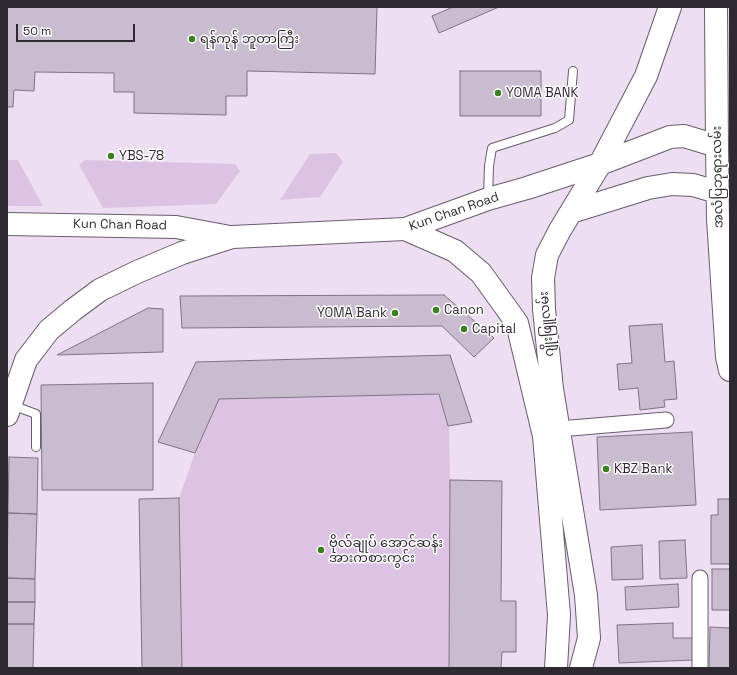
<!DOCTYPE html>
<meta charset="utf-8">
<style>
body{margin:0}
#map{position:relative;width:737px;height:675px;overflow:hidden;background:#eddef1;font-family:"Space Grotesk",sans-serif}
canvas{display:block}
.frame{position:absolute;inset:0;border:8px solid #2f2a31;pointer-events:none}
.scale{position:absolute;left:16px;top:24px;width:119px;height:18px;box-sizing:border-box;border:2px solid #2f2a31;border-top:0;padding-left:5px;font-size:12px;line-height:14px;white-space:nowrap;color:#2f2a31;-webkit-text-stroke:3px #fff;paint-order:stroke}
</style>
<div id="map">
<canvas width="737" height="675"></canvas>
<div class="frame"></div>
<div class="scale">50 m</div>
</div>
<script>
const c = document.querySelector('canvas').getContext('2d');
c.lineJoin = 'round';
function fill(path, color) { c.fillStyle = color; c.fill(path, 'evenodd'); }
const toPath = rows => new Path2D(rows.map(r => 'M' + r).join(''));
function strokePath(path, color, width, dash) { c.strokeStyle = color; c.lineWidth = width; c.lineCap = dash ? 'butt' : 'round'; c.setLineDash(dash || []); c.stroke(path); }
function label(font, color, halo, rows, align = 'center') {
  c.font = font + ' "Space Grotesk","Noto Sans Myanmar",sans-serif'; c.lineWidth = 3; c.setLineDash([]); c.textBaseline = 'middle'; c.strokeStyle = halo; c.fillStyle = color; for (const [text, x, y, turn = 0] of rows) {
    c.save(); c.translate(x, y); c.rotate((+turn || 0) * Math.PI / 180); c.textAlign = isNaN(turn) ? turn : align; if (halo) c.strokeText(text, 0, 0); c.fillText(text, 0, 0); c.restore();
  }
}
fill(toPath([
 [336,153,343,162,320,197,280,200,310,154],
 [7,160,18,160,43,206,9,206,7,203],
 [85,160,235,164,240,171,216,204,103,208,79,165],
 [450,355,472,422,449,426,450,480,502,481,501,601,516,601,516,652,502,652,501,668,142,668,139,499,179,498,195,453,158,442,196,362]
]), '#dcc3e4');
const building = toPath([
 [7,7,377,7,375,74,247,71,247,96,226,96,226,115,134,113,134,92,114,92,114,73,35,72,34,91,14,90,13,107,7,107,7,7],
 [453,7,499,7,439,33,432,16,453,7],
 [460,71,541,71,541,116,460,116,460,71],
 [444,295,494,338,474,357,442,326,182,328,180,296,444,295],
 [148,308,163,309,163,352,57,355,148,308],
 [662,324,665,362,674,361,677,399,664,400,665,407,640,410,638,388,619,390,617,364,632,363,629,326,662,324],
 [450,355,472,422,448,426,439,394,219,399,195,453,158,442,196,362,450,355],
 [153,383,153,490,42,490,41,385,153,383],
 [692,432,696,505,600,510,597,437,692,432],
 [9,457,38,458,37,514,8,513,9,457],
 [450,480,502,481,501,601,516,601,516,652,502,652,501,668,449,668,450,480],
 [179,498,182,668,142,668,139,499,179,498],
 [718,499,730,499,730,564,711,564,711,515,718,515,718,499],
 [8,513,37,514,35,579,7,578,8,513],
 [685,540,687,578,660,579,659,541,685,540],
 [642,545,643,579,612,580,611,547,642,545],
 [712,569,730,569,730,610,712,610,712,569],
 [7,578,35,579,35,602,7,602,7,578],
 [678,584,679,607,626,610,625,587,678,584],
 [7,602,35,602,34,624,7,624,7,602],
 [673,623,673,638,694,638,694,660,619,663,617,625,673,623],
 [7,624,34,624,33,668,7,668,7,624],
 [710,627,730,628,730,668,709,668,710,627]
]);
fill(building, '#cabccf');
strokePath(building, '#807384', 1);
const lane = toPath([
 [488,198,489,166,492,148,555,128,569,120,573,71],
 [12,405,36,414,36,447]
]);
const street = toPath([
 [559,429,666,420],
 [700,578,700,668]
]);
const secondary = toPath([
 [7,224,176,227,230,237],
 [7,415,26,360,49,330,73,310,100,290,137,272,182,253,232,237,405,229,488,199,527,188,600,164]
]);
const primary = toPath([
 [716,7,717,146,718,219,727,357,730,370],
 [600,164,670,137,684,136,717,146],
 [571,212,648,188,672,184,693,185,717,192],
 [405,229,455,251,481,273,517,323,544,436,559,615,556,668],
 [581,668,589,638,586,595,552,389,544,309,543,278,547,255,560,230,600,164,646,76,670,7]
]);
strokePath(lane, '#695c6d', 10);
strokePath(street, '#695c6d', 17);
strokePath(secondary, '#695c6d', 24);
strokePath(primary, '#695c6d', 24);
strokePath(lane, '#fff', 8);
strokePath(street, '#fff', 15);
strokePath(secondary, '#fff', 22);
strokePath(primary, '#fff', 22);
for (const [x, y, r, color] of [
 [192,39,4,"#3b7f21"],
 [498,93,4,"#3b7f21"],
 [111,156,4,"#3b7f21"],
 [436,310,4,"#3b7f21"],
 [395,313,4,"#3b7f21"],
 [464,329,4,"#3b7f21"],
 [606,469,4,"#3b7f21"],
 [321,550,4,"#3b7f21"]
]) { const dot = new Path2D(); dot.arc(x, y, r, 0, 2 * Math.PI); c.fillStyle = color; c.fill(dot); strokePath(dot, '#fff', 1.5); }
label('13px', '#2f2a31', '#fff', [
 ["ရန်ကုန် ဘူတာကြီး",200,39],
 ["YOMA BANK",506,93],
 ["YBS-78",119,156],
 ["Canon",444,310],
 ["YOMA Bank",387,313,"right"],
 ["Capital",472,329],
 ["KBZ Bank",614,469],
 ["ဗိုလ်ချုပ် အောင်ဆန်း",329,543],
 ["အားကစားကွင်း",329,558]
], 'left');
label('13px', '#2f2a31', '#fff', [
 ["အလံပြဘုရားလမ်း",718,177,-91],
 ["Kun Chan Road",454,212,-19],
 ["Kun Chan Road",120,225,1],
 ["ဂျိုးဖြူလမ်း",547,324,-95]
]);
</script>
